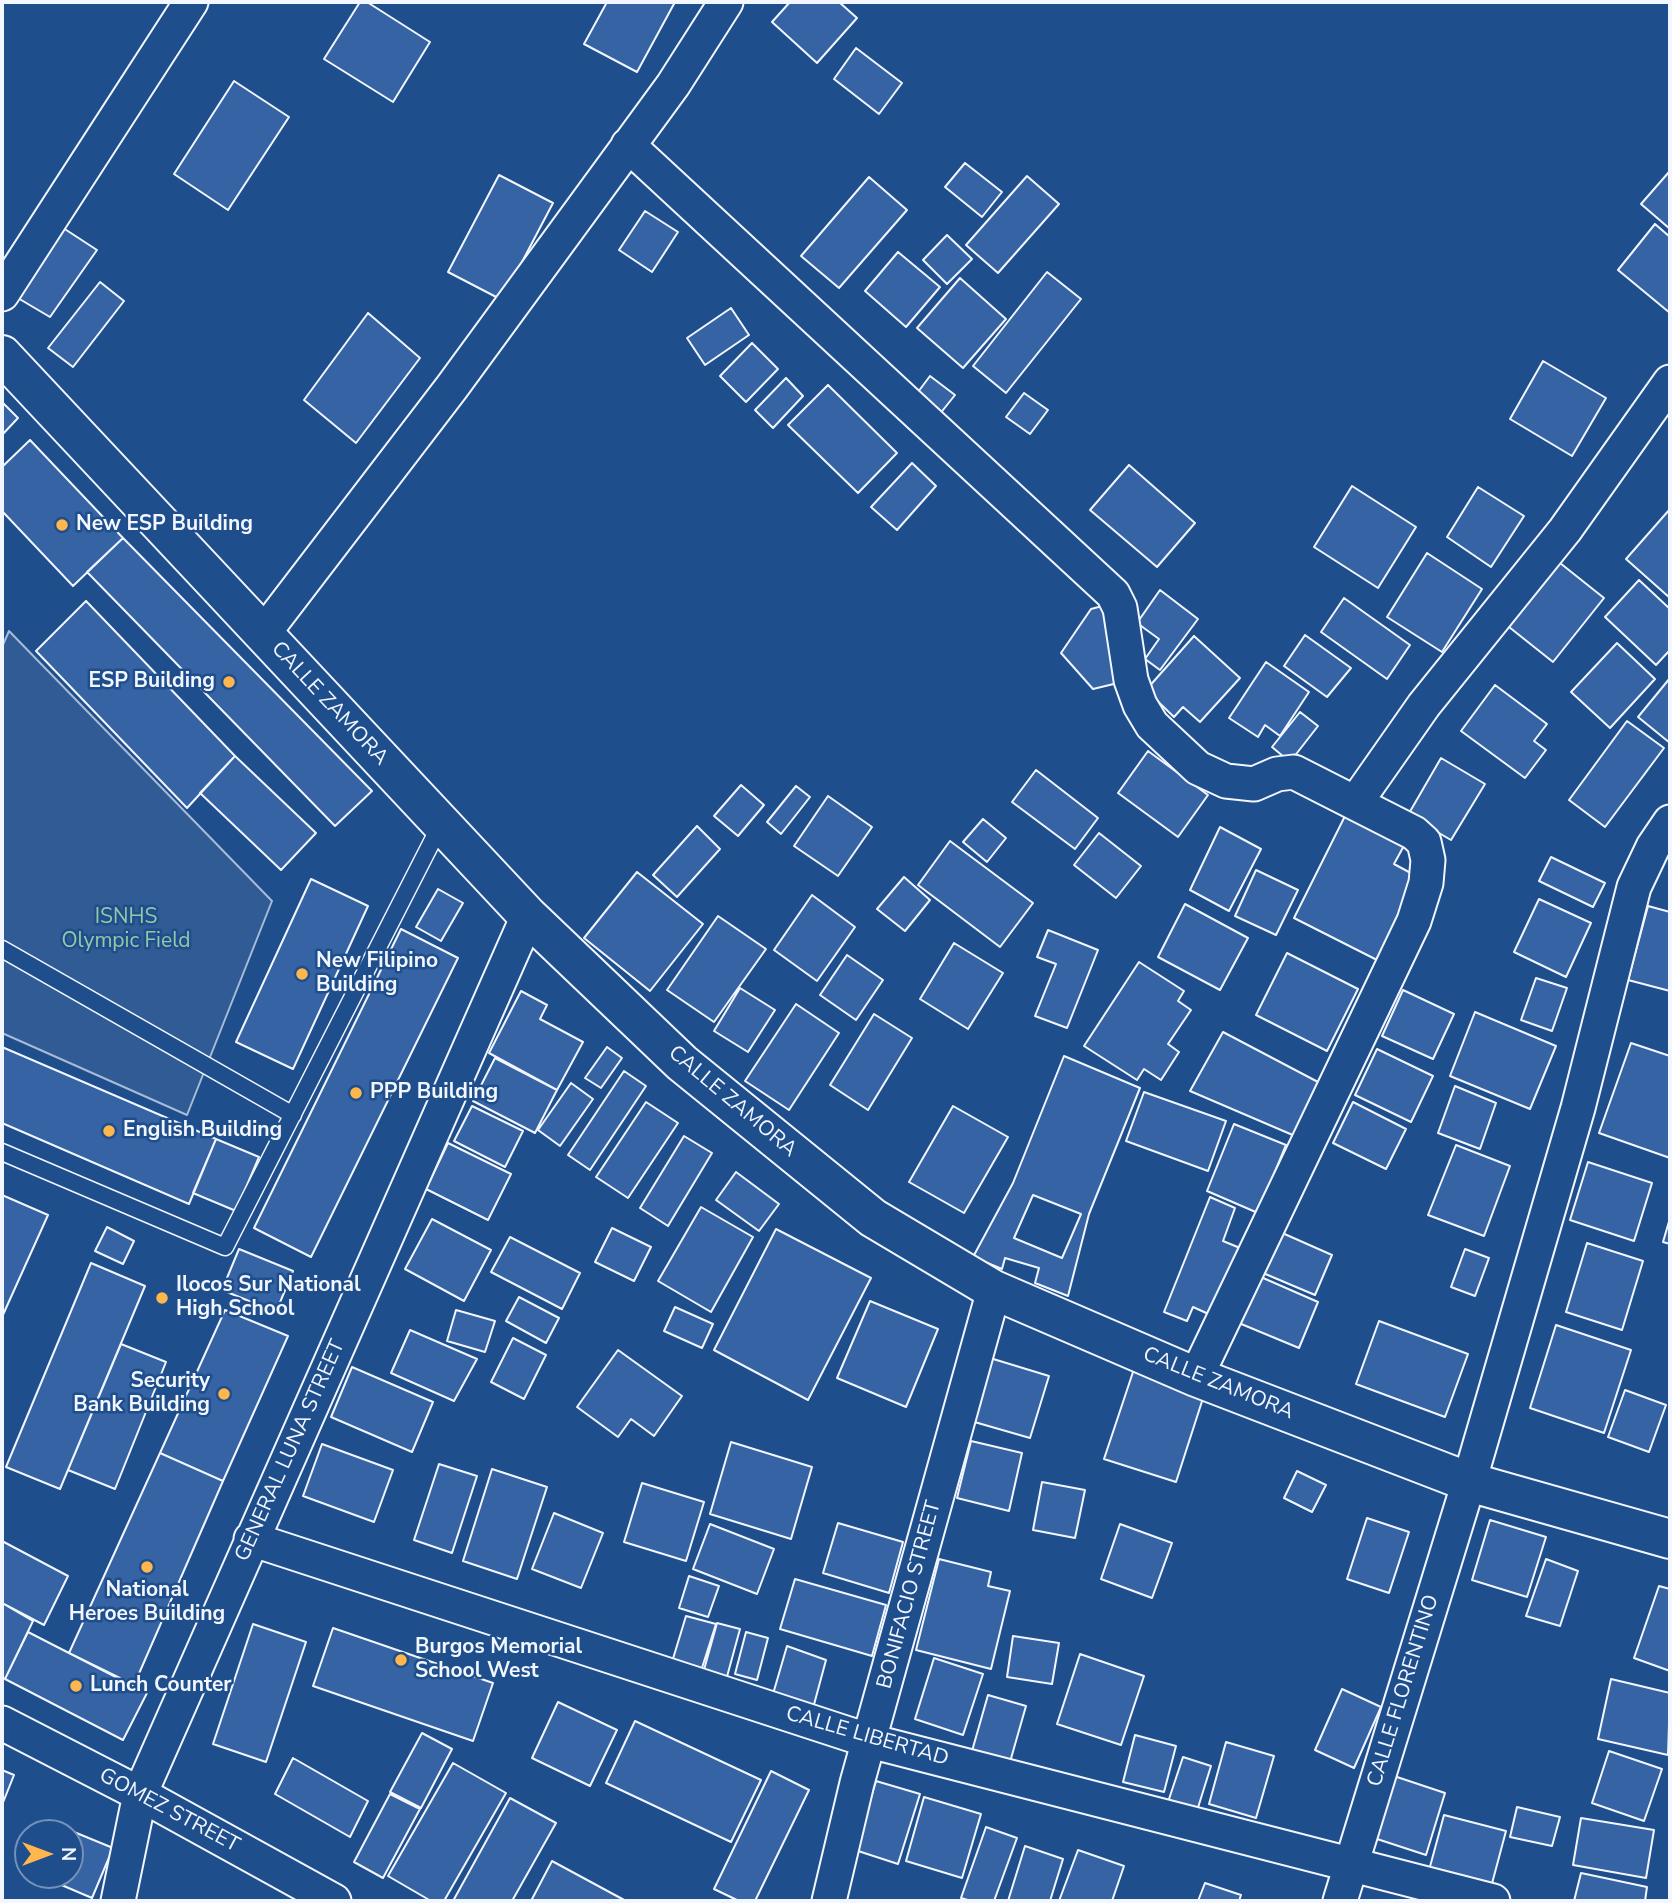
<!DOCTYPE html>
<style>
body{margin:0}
#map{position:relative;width:1672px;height:1903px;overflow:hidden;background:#1f4e8c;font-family:"Nunito Sans",sans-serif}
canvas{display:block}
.frame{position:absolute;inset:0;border:4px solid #f2f6ff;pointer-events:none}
.north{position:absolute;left:14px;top:1819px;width:70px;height:70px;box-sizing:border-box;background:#1f4e8c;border:2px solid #7391ba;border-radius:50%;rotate:90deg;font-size:19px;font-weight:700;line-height:28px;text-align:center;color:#f2f6ff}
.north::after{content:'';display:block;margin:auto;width:24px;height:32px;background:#ffb74d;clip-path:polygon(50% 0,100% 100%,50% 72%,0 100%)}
</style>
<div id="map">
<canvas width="1672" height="1903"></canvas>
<div class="frame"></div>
<div class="north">N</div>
</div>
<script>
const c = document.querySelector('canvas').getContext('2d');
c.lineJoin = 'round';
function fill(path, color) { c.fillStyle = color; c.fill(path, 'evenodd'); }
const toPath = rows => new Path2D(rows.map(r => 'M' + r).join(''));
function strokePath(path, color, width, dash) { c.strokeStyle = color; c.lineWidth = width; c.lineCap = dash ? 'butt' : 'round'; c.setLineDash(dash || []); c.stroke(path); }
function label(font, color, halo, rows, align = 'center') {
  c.font = font + ' "Nunito Sans",sans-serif'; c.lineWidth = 5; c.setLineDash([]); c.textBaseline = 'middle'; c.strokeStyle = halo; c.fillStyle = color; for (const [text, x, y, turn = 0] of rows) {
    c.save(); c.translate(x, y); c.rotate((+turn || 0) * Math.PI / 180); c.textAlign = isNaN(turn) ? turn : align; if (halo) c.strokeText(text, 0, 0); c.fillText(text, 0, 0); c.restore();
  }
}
const built = toPath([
 [9,631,272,901,187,1115,2,1033,2,647,9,631]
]);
fill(built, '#305b95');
strokePath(built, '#a8bbd7', 2);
const building = toPath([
 [360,2,367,2,430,42,393,102,324,59,360,2],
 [607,2,675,2,637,72,584,44,607,2],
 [790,2,839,2,857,18,817,63,772,22,790,2],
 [856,48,902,83,879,114,834,79,856,48],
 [234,81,289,117,228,210,174,174,234,81],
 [965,163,1002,192,982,217,945,187,965,163],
 [1669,172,1670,173,1670,229,1641,204,1669,172],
 [499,175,553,203,502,300,448,272,499,175],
 [1027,176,1059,204,998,273,966,245,1027,176],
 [869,177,907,210,839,288,801,256,869,177],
 [645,211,678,232,652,272,619,250,645,211],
 [57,224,97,250,50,317,11,294,57,224],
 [1655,224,1670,237,1670,313,1618,270,1655,224],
 [947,235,972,259,947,284,923,260,947,235],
 [898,252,940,287,906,327,865,291,898,252],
 [1047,272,1081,299,1006,393,973,366,1047,272],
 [960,278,1006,319,963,368,917,328,960,278],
 [100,282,124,301,73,367,48,348,100,282],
 [731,308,749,335,705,365,687,338,731,308],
 [368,313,420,358,356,443,304,400,368,313],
 [752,343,778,369,746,402,720,376,752,343],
 [1543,361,1606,398,1572,456,1510,419,1543,361],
 [930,376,955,395,939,415,915,396,930,376],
 [786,378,803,396,773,428,755,410,786,378],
 [828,385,897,453,858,493,788,425,828,385],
 [1024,393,1048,410,1030,434,1006,417,1024,393],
 [2,402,18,418,2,435,2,402],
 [30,440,123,538,73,586,2,511,2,467,30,440],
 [912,463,936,486,897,530,871,507,912,463],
 [1129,465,1195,523,1157,567,1090,510,1129,465],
 [1352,486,1416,527,1378,588,1314,547,1352,486],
 [1478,487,1524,516,1491,567,1447,537,1478,487],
 [1670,509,1670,598,1626,559,1670,509],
 [123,538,372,791,335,826,87,572,123,538],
 [1427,553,1482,589,1442,652,1387,617,1427,553],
 [1555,559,1604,598,1553,662,1504,623,1555,559],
 [1639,580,1670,609,1670,650,1656,665,1605,617,1639,580],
 [1160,590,1198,619,1160,670,1145,659,1159,639,1137,623,1160,590],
 [1344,598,1410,645,1387,679,1321,632,1344,598],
 [86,601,235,756,187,808,36,651,86,601],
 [1110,604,1122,682,1093,689,1061,653,1091,609,1110,604],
 [1305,635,1351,668,1327,697,1284,666,1305,635],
 [1194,636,1240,678,1200,722,1183,707,1174,717,1146,690,1194,636],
 [1617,643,1655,679,1610,728,1571,692,1617,643],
 [1266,662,1309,692,1280,736,1265,725,1258,737,1229,718,1266,662],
 [1670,678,1670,743,1638,717,1670,678],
 [1495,685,1547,724,1534,741,1546,750,1525,778,1461,731,1495,685],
 [1300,712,1318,726,1290,762,1272,747,1300,712],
 [1627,721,1664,748,1605,827,1569,800,1627,721],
 [1148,751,1208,795,1178,837,1118,793,1148,751],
 [235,756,316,833,281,870,200,793,235,756],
 [1441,758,1485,784,1451,840,1408,815,1441,758],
 [1036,770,1098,818,1075,849,1012,802,1036,770],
 [741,785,764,805,738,836,714,816,741,785],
 [796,786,810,797,781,834,767,822,796,786],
 [828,796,872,827,838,876,794,846,828,796],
 [1347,812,1406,842,1394,864,1420,878,1379,961,1294,918,1347,812],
 [983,819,1006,838,987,862,963,842,983,819],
 [697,826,720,849,677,897,653,875,697,826],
 [1220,827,1261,849,1229,911,1190,890,1220,827],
 [1099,833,1141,866,1116,898,1074,865,1099,833],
 [950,841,1033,903,1000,947,918,885,950,841],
 [1551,857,1605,883,1593,907,1539,881,1551,857],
 [1256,870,1298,890,1276,935,1235,916,1256,870],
 [637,872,703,924,650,991,584,938,637,872],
 [904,877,930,900,905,931,877,909,904,877],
 [311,879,368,906,293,1069,236,1042,311,879],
 [438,889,463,903,441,941,416,927,438,889],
 [812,895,855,927,817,981,774,950,812,895],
 [1539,899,1591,923,1566,977,1514,952,1539,899],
 [1185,904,1248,938,1220,990,1158,957,1185,904],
 [1648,906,1670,912,1670,991,1628,980,1648,906],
 [718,916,766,949,714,1022,667,990,718,916],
 [401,929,458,958,311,1257,254,1228,401,929],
 [1048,930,1098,950,1067,1028,1035,1016,1056,964,1037,957,1048,930],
 [954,943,1003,973,968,1029,920,999,954,943],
 [1287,953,1358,989,1327,1051,1256,1015,1287,953],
 [847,955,883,980,856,1020,820,995,847,955],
 [1139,962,1184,991,1178,1001,1191,1010,1168,1044,1179,1052,1161,1080,1144,1069,1137,1080,1084,1046,1139,962],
 [1536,978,1567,988,1552,1031,1521,1020,1536,978],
 [740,988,775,1010,748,1052,714,1031,740,988],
 [1403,990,1454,1014,1433,1059,1382,1036,1403,990],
 [521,991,547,1005,540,1019,583,1042,557,1090,489,1053,521,991],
 [796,1004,839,1033,789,1110,745,1081,796,1004],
 [1475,1012,1556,1046,1530,1109,1450,1076,1475,1012],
 [874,1014,912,1038,868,1110,830,1085,874,1014],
 [1223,1032,1318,1082,1295,1136,1190,1091,1223,1032],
 [1631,1043,1670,1056,1670,1158,1599,1133,1631,1043],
 [2,1047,216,1139,189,1204,2,1123,2,1047],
 [607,1047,622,1058,601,1088,585,1078,607,1047],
 [1377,1049,1433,1076,1411,1122,1355,1095,1377,1049],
 [1064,1056,1140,1088,1089,1214,1068,1296,1035,1283,1039,1268,1005,1258,1002,1269,973,1257,1013,1183,1064,1056],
 [1033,1195,1081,1214,1062,1258,1014,1238,1033,1195],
 [495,1058,557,1090,535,1133,473,1101,495,1058],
 [624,1071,646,1086,590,1170,568,1155,624,1071],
 [571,1083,593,1099,560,1146,538,1130,571,1083],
 [1455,1086,1496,1103,1480,1149,1438,1133,1455,1086],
 [1144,1092,1226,1121,1208,1171,1126,1141,1144,1092],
 [646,1102,678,1123,628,1198,596,1177,646,1102],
 [1353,1102,1406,1129,1386,1169,1333,1143,1353,1102],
 [472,1106,523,1131,505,1167,454,1141,472,1106],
 [953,1106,1008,1137,964,1213,909,1182,953,1106],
 [1234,1124,1286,1145,1258,1213,1207,1191,1234,1124],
 [684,1136,712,1153,668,1226,640,1208,684,1136],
 [216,1139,259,1157,236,1211,193,1193,216,1139],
 [448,1143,511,1174,488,1220,426,1189,448,1143],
 [1456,1145,1510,1166,1484,1236,1428,1215,1456,1145],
 [1588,1162,1652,1183,1634,1241,1570,1220,1588,1162],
 [736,1172,779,1204,759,1231,716,1200,736,1172],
 [2,1195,48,1215,2,1317,2,1195],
 [1210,1197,1235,1208,1223,1241,1240,1248,1213,1316,1193,1307,1187,1321,1164,1312,1210,1197],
 [701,1207,753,1237,711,1312,658,1281,701,1207],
 [1670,1218,1670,1244,1663,1242,1670,1218],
 [432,1219,491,1250,464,1301,405,1269,432,1219],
 [107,1227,134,1241,123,1264,95,1251,107,1227],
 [612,1228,651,1247,634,1281,595,1262,612,1228],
 [776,1229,871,1278,808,1400,714,1350,776,1229],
 [1280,1232,1332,1255,1315,1295,1263,1273,1280,1232],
 [510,1237,580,1273,562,1309,491,1272,510,1237],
 [1587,1243,1643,1261,1622,1330,1566,1312,1587,1243],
 [239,1249,293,1271,276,1312,222,1290,239,1249],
 [1465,1249,1489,1258,1475,1296,1451,1287,1465,1249],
 [91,1263,145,1286,60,1489,6,1467,91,1263],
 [1254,1274,1318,1302,1299,1348,1234,1321,1254,1274],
 [519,1297,559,1318,546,1343,506,1321,519,1297],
 [870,1301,938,1329,906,1407,837,1378,870,1301],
 [675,1307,713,1324,702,1348,664,1331,675,1307],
 [225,1310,288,1336,223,1481,160,1453,225,1310],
 [456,1310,495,1321,485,1352,447,1341,456,1310],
 [1379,1321,1468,1354,1445,1417,1356,1384,1379,1321],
 [1556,1325,1631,1350,1604,1433,1530,1408,1556,1325],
 [410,1330,477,1359,454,1401,391,1373,410,1330],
 [513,1338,546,1355,524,1399,491,1382,513,1338],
 [121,1344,166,1362,115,1489,68,1470,121,1344],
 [618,1350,682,1396,654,1436,631,1419,618,1437,577,1407,618,1350],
 [990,1358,1049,1376,1030,1438,971,1421,990,1358],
 [352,1367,433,1402,412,1452,331,1417,352,1367],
 [1134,1369,1205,1392,1176,1482,1104,1459,1134,1369],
 [1625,1390,1666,1405,1649,1452,1608,1437,1625,1390],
 [971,1441,1022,1453,1009,1511,957,1498,971,1441],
 [731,1442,812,1467,791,1539,710,1514,731,1442],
 [322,1444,393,1470,374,1522,303,1496,322,1444],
 [160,1453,223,1481,134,1685,69,1653,160,1453],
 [439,1464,477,1476,452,1553,414,1540,439,1464],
 [492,1469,547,1487,517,1579,463,1561,492,1469],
 [1297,1471,1326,1485,1312,1512,1284,1498,1297,1471],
 [1042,1482,1085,1490,1075,1538,1033,1530,1042,1482],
 [642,1483,704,1502,686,1561,624,1542,642,1483],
 [554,1513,603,1533,581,1588,532,1569,554,1513],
 [1367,1518,1409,1532,1389,1593,1347,1579,1367,1518],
 [1490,1520,1546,1537,1527,1597,1472,1580,1490,1520],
 [838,1523,903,1542,889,1593,823,1573,838,1523],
 [710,1524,774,1549,757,1594,693,1569,710,1524],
 [1120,1524,1172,1543,1152,1598,1101,1579,1120,1524],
 [2,1541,68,1576,44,1625,2,1603,2,1541],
 [939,1559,991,1572,988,1586,1010,1591,991,1669,916,1650,939,1559],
 [1546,1559,1578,1571,1560,1626,1526,1616,1546,1559],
 [689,1576,719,1586,708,1617,679,1608,689,1576],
 [795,1579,886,1605,872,1656,780,1629,795,1579],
 [1659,1586,1670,1589,1670,1671,1634,1658,1659,1586],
 [2,1603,33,1621,5,1679,2,1677,2,1603],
 [686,1616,716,1624,701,1671,672,1662,686,1616],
 [717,1623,740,1629,725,1684,702,1677,717,1623],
 [253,1624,306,1642,266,1762,213,1744,253,1624],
 [333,1628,493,1683,473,1741,313,1686,333,1628],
 [28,1632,147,1693,123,1740,5,1679,28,1632],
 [746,1632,768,1638,757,1680,735,1674,746,1632],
 [1013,1636,1059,1643,1052,1684,1007,1677,1013,1636],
 [787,1646,826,1660,812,1712,773,1694,787,1646],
 [1080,1654,1144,1676,1121,1745,1057,1724,1080,1654],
 [934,1658,983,1674,963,1735,915,1719,934,1658],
 [1611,1679,1670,1693,1668,1755,1598,1739,1611,1679],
 [1342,1689,1381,1707,1354,1768,1315,1750,1342,1689],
 [988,1695,1026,1706,1010,1762,972,1751,988,1695],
 [558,1702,617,1730,590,1786,532,1758,558,1702],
 [635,1721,761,1780,731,1842,606,1783,635,1721],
 [422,1733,452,1749,421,1808,390,1792,422,1733],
 [1135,1735,1176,1746,1164,1792,1123,1782,1135,1735],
 [1226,1742,1274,1756,1256,1818,1209,1804,1226,1742],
 [1609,1751,1662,1769,1644,1821,1592,1803,1609,1751],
 [1183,1757,1211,1766,1196,1814,1167,1805,1183,1757],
 [293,1758,368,1801,350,1837,275,1794,293,1758],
 [453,1763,506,1793,444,1901,431,1901,388,1876,453,1763],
 [2,1770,14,1775,2,1805,2,1770],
 [771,1771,809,1790,755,1901,739,1901,714,1889,771,1771],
 [1391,1775,1445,1793,1426,1855,1371,1837,1391,1775],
 [876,1781,920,1794,898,1864,855,1850,876,1781],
 [390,1794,420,1809,383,1878,354,1862,390,1794],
 [924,1797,981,1814,962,1878,906,1861,924,1797],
 [510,1798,556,1823,512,1901,453,1901,510,1798],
 [1517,1807,1560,1817,1552,1846,1510,1837,1517,1807],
 [1444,1815,1506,1831,1490,1891,1428,1874,1444,1815],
 [1581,1818,1654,1830,1646,1878,1573,1865,1581,1818],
 [57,1825,113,1848,92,1898,38,1875,70,1875,70,1833,54,1833,57,1825],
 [986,1827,1017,1838,994,1901,971,1901,961,1898,986,1827],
 [1025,1846,1063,1859,1050,1901,1008,1901,1025,1846],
 [1078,1850,1124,1866,1112,1901,1059,1901,1078,1850],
 [552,1861,626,1901,531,1901,552,1861],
 [1581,1873,1647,1887,1645,1901,1574,1901,1581,1873],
 [1205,1883,1241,1895,1239,1901,1198,1901,1205,1883]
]);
fill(building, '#3563a3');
strokePath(building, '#f2f6ff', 2);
const lane = toPath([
 [2,949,293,1115],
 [2,1152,225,1247,441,824]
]);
const street = toPath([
 [628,145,1113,594,1120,608,1131,680,1140,705,1152,725,1198,768,1226,781,1254,784,1277,774,1294,772,1414,833,1424,842,1428,860,1426,883,1414,921,1196,1377],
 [2,294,191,2],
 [263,634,452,387,673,85,726,2],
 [1356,802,1424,705,1565,530,1670,382],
 [251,1539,870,1741,1493,1901],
 [2,1723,140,1794,334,1901],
 [118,1901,140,1794,528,916],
 [829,1901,857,1783,994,1290],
 [1340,1901,1469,1482,1578,1108,1634,887,1653,847,1670,822]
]);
const secondary = toPath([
 [2,355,528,916,682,1063,873,1218,994,1290,1196,1377,1469,1482,1670,1539]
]);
strokePath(lane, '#f2f6ff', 19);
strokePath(street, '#f2f6ff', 37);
strokePath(secondary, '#f2f6ff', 42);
strokePath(lane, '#1f4e8c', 16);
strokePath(street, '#1f4e8c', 33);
strokePath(secondary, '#1f4e8c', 38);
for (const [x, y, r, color] of [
 [62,525,7,"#ffb74d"],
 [229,682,7,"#ffb74d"],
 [302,974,7,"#ffb74d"],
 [356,1093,7,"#ffb74d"],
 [109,1131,7,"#ffb74d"],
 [162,1298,7,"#ffb74d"],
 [224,1394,7,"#ffb74d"],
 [147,1567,7,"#ffb74d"],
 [401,1660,7,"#ffb74d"],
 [76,1686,7,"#ffb74d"]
]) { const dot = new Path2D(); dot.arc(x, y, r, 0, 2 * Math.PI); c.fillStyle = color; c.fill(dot); strokePath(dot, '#1f4e8c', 2.5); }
label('bold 21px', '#f2f6ff', '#1f4e8c', [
 ["New ESP Building",76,525],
 ["ESP Building",215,682,"right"],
 ["New Filipino",316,962],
 ["Building",316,986],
 ["PPP Building",370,1093],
 ["English Building",123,1131],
 ["Ilocos Sur National",176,1286],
 ["High School",176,1310],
 ["Security",210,1382,"right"],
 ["Bank Building",210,1406,"right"],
 ["National",147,1591,"center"],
 ["Heroes Building",147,1615,"center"],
 ["Burgos Memorial",415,1648],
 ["School West",415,1672],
 ["Lunch Counter",90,1686]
], 'left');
label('21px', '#f2f6ff', '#1f4e8c', [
 ["CALLE ZAMORA",329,704,47],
 ["CALLE ZAMORA",732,1102,40],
 ["CALLE ZAMORA",1218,1384,22],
 ["GENERAL LUNA STREET",291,1451,-66],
 ["BONIFACIO STREET",910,1595,-75],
 ["CALLE FLORENTINO",1404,1691,-73],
 ["CALLE LIBERTAD",867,1737,16],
 ["GOMEZ STREET",169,1811,28]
]);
label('21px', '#97c8a6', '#1f4e8c', [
 ["ISNHS",126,918],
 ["Olympic Field",126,942]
]);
</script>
